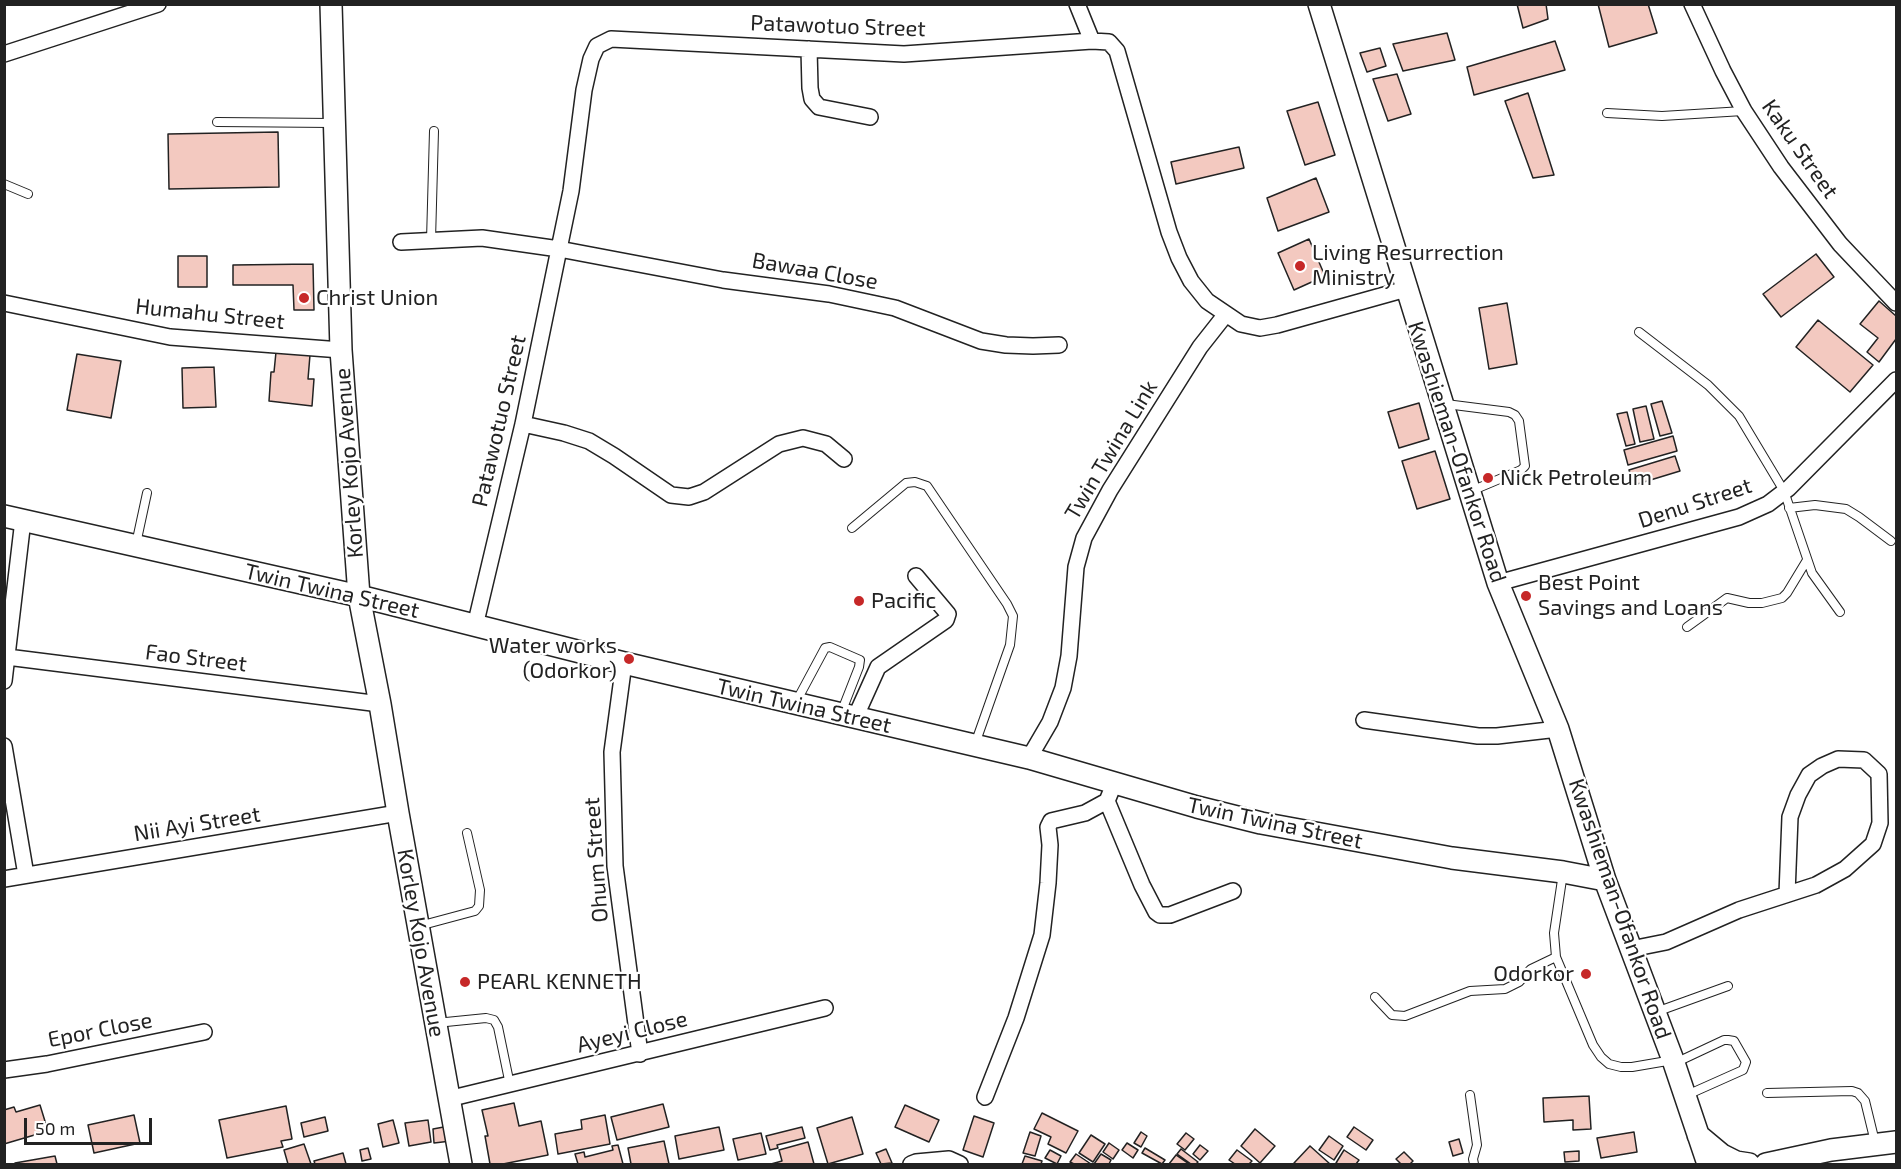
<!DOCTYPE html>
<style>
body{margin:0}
#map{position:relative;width:1901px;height:1169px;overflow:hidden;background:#fff;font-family:"Exo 2",sans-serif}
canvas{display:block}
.frame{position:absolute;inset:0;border:6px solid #222;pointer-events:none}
.scale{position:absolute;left:24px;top:1118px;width:128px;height:27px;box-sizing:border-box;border:3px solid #222;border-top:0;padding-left:8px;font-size:18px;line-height:21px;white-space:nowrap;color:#222;-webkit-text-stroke:4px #fff;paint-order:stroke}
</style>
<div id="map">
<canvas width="1901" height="1169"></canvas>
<div class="frame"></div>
<div class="scale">50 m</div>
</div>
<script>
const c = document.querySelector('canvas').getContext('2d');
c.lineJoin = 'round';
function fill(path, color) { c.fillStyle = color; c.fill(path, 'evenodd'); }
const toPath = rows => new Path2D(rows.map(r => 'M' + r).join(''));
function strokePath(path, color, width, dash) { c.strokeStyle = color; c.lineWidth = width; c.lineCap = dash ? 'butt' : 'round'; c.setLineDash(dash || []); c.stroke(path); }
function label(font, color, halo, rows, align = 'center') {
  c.font = font + ' "Exo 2",sans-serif'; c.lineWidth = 4.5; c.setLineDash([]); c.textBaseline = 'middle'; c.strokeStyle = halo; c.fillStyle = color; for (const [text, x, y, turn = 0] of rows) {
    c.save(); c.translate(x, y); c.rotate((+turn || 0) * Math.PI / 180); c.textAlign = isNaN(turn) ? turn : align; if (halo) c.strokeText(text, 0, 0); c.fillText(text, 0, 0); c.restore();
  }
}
const building = toPath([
 [1517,4,1546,4,1548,19,1523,28,1517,4],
 [1598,4,1648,4,1657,33,1609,47,1598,4],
 [1447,33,1455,60,1403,71,1393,44,1447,33],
 [1555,41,1565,70,1474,95,1467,67,1555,41],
 [1380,48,1386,66,1367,72,1360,53,1380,48],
 [1397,74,1411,114,1388,121,1373,79,1397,74],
 [1528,93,1554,175,1533,178,1505,101,1528,93],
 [1318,102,1335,155,1305,165,1287,111,1318,102],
 [278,132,279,187,169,189,168,134,278,132],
 [1239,147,1244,168,1176,184,1171,162,1239,147],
 [1316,178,1329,212,1278,231,1267,198,1316,178],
 [1309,239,1325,276,1294,290,1278,253,1309,239],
 [1816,254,1834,277,1781,317,1763,294,1816,254],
 [178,256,207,256,207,287,178,287,178,256],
 [313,264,314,310,294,310,293,285,233,285,233,265,313,264],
 [1879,301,1896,316,1896,339,1879,362,1867,352,1878,338,1860,324,1879,301],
 [1507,303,1517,364,1489,369,1479,308,1507,303],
 [1818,320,1873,365,1850,392,1796,347,1818,320],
 [276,352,310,355,308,379,314,379,312,406,269,401,271,372,274,372,276,352],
 [77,354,121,361,111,418,67,410,77,354],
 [214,367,216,407,183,408,182,368,214,367],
 [1662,401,1672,433,1660,436,1651,404,1662,401],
 [1419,403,1429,439,1399,448,1388,412,1419,403],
 [1646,406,1654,439,1640,442,1633,409,1646,406],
 [1627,412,1635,444,1626,446,1617,414,1627,412],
 [1673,436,1677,451,1628,465,1624,450,1673,436],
 [1435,451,1450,499,1417,509,1402,461,1435,451],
 [1675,456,1680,471,1634,485,1629,470,1675,456],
 [1589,1096,1591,1129,1573,1130,1573,1120,1544,1122,1543,1098,1589,1096],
 [514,1103,519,1126,541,1121,548,1155,503,1164,490,1164,485,1136,488,1136,482,1110,514,1103],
 [663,1104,669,1127,617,1140,611,1117,663,1104],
 [40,1105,48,1131,4,1144,4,1110,14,1107,16,1112,40,1105],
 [905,1105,939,1120,929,1142,895,1127,905,1105],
 [286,1106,292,1139,281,1141,283,1147,227,1158,219,1120,286,1106],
 [1042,1113,1078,1131,1066,1153,1048,1144,1051,1137,1034,1129,1042,1113],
 [134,1115,140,1143,94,1153,88,1125,134,1115],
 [605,1115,610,1144,558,1154,555,1134,582,1129,581,1120,605,1115],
 [974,1116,994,1123,983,1157,963,1150,974,1116],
 [325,1117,328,1131,304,1137,301,1123,325,1117],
 [852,1117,863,1154,828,1164,817,1128,852,1117],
 [393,1120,399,1143,383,1147,378,1124,393,1120],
 [428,1120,431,1142,409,1146,405,1123,428,1120],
 [449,1126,451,1141,434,1143,433,1129,449,1126],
 [719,1127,724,1150,679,1159,675,1136,719,1127],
 [802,1127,805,1138,777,1145,778,1148,770,1150,766,1136,802,1127],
 [1354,1127,1373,1140,1366,1150,1347,1137,1354,1127],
 [1255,1129,1275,1146,1260,1163,1241,1146,1255,1129],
 [1030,1132,1041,1136,1035,1156,1023,1153,1030,1132],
 [1141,1132,1147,1136,1141,1147,1134,1143,1141,1132],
 [1634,1132,1637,1152,1601,1158,1597,1138,1634,1132],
 [761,1133,766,1154,738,1160,733,1139,761,1133],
 [1186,1133,1194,1139,1185,1150,1177,1144,1186,1133],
 [1091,1135,1105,1144,1093,1162,1079,1153,1091,1135],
 [1329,1136,1343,1146,1334,1160,1319,1150,1329,1136],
 [1459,1139,1463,1153,1453,1156,1449,1142,1459,1139],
 [664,1141,669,1164,631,1164,628,1148,664,1141],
 [808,1142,814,1164,771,1164,782,1161,779,1150,808,1142],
 [1109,1143,1119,1150,1113,1159,1103,1152,1109,1143],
 [1127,1143,1138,1150,1133,1158,1122,1150,1127,1143],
 [304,1144,311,1164,288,1164,284,1150,304,1144],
 [618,1145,623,1164,578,1164,575,1154,584,1152,585,1157,613,1150,612,1146,618,1145],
 [1200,1145,1208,1151,1200,1160,1193,1154,1200,1145],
 [1310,1146,1330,1164,1296,1164,1294,1163,1310,1146],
 [368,1148,371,1159,362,1161,360,1150,368,1148],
 [1145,1148,1165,1160,1162,1164,1142,1153,1145,1148],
 [886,1149,892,1163,881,1164,876,1153,886,1149],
 [1181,1149,1198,1162,1196,1164,1191,1164,1177,1154,1181,1149],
 [1050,1150,1061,1156,1057,1164,1045,1158,1050,1150],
 [1237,1150,1252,1161,1249,1164,1235,1164,1229,1160,1237,1150],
 [1344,1150,1359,1160,1356,1164,1338,1164,1336,1163,1344,1150],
 [1579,1151,1579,1161,1565,1162,1564,1152,1579,1151],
 [1404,1152,1413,1161,1410,1164,1401,1164,1396,1159,1404,1152],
 [343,1153,346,1164,315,1164,314,1161,343,1153],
 [1076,1154,1091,1164,1074,1164,1070,1162,1076,1154],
 [1101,1154,1111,1160,1109,1164,1094,1164,1101,1154],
 [1176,1155,1189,1164,1169,1164,1176,1155],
 [55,1156,57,1164,15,1164,15,1163,55,1156],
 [1025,1156,1042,1161,1041,1164,1022,1164,1025,1156]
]);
fill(building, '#f3c9c0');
strokePath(building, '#222', 1.5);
const lane = toPath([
 [1607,113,1662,116,1743,111],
 [217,122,332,123],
 [4,184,28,194],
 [431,240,434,131],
 [1639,332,1708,385,1739,416,1784,491,1812,573,1840,612],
 [1446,404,1509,412,1515,415,1519,421,1525,466,1521,470,1471,491],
 [1789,508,1815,505,1846,509,1859,517,1891,541],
 [852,528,906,483,915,482,927,486,1007,604,1013,616,1010,645,975,744],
 [136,544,147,493],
 [1687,627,1727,598,1749,603,1762,603,1782,598,1787,593,1807,560],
 [796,702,825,648,830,647,860,660,859,667,841,713],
 [1563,873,1554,933,1556,957,1593,1045,1601,1057,1609,1064,1621,1067,1632,1067,1673,1060],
 [419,926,475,911,479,906,480,890,467,833],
 [1375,997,1392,1015,1405,1016,1470,991,1505,989,1519,982,1531,969,1556,957],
 [1656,1012,1728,986],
 [436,1023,486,1018,494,1020,498,1027,510,1085],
 [1675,1063,1724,1040,1728,1040,1734,1041,1746,1062,1743,1070,1687,1095],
 [1767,1093,1852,1091,1858,1093,1865,1101,1875,1142],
 [1470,1095,1477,1145,1473,1159,1474,1164]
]);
const street = toPath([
 [1077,4,1092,41],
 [1692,4,1723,71,1744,111,1781,167,1840,244,1896,303],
 [809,49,810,88,812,99,819,107,870,117],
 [4,54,158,4],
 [401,242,482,238,559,249,723,280,829,294,895,308,981,341,1006,345,1033,346,1059,345],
 [4,303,170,337,341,350],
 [523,424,564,433,589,441,614,456,671,495,689,497,704,492,779,444,803,438,826,444,844,459],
 [1498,583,1739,517,1768,504,1789,488,1896,380],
 [475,626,523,424,559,249,571,191,584,90,591,59,597,46,611,39,904,54,1092,41,1109,42,1117,51,1169,232,1179,258,1191,281,1207,301,1241,324,1260,328,1277,325,1406,289],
 [7,657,380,704],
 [624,663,612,752,615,866,640,1054],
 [4,681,23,520],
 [855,718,878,667,946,620,948,614,916,576],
 [1364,720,1478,736,1497,736,1558,729],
 [4,746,26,875],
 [1029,758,1050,722,1063,688,1069,656,1076,567,1084,538,1110,490,1200,347,1226,314],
 [1107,801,1142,885,1156,912,1160,915,1170,915,1233,891],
 [4,879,398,813],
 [1631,949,1666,942,1739,910,1816,885,1845,869,1873,844,1880,823,1879,774,1864,760,1838,759,1822,766,1809,775,1798,795,1790,817,1787,894],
 [4,1070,47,1064,204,1032],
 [985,1097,1016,1018,1042,935,1048,883,1050,845,1048,827,1051,821,1085,813,1107,801,1114,784],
 [448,1099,825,1008],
 [911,1164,916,1162,949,1159,960,1164]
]);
const secondary = toPath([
 [331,4,341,350,359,596,380,704,398,813,461,1164],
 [1319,4,1498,583,1558,729,1605,880,1673,1060,1708,1164],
 [4,516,359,596,624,663,1029,758,1197,807,1261,823,1452,858,1563,872,1605,880],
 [1698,1135,1722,1155,1736,1162,1749,1164],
 [1766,1164,1831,1150,1896,1142]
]);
strokePath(lane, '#222', 10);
strokePath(street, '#222', 18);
strokePath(secondary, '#222', 24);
strokePath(lane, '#fff', 8);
strokePath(street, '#fff', 15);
strokePath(secondary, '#fff', 21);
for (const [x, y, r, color] of [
 [1300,266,6,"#c62828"],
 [304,298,6,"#c62828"],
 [1488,478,6,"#c62828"],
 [1526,596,6,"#c62828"],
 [859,601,6,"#c62828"],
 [629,659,6,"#c62828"],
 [1586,974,6,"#c62828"],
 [465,982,6,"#c62828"]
]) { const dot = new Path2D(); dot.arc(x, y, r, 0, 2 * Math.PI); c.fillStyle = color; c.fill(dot); strokePath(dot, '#fff', 2); }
label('22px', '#222', '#fff', [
 ["Patawotuo Street",838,26,2],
 ["Kaku Street",1800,149,55],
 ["Bawaa Close",815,271,10],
 ["Humahu Street",210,314,6],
 ["Patawotuo Street",499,421,-77],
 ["Twin Twina Link",1111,450,-59],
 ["Kwashieman-Ofankor Road",1457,452,72],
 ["Korley Kojo Avenue",349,463,-94],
 ["Denu Street",1695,503,-18],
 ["Twin Twina Street",332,591,13],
 ["Fao Street",196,658,7],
 ["Twin Twina Street",804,706,13],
 ["Twin Twina Street",1275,823,12],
 ["Nii Ayi Street",197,824,-9],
 ["Ohum Street",596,860,-94],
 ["Kwashieman-Ofankor Road",1620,909,71],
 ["Korley Kojo Avenue",421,943,80],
 ["Epor Close",100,1030,-11],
 ["Ayeyi Close",632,1032,-14]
]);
label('22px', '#222', '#fff', [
 ["Living Resurrection",1312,253],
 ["Ministry",1312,278],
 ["Christ Union",316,298],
 ["Nick Petroleum",1500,478],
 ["Best Point",1538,583],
 ["Savings and Loans",1538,608],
 ["Pacific",871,601],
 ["Water works",617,646,"right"],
 ["(Odorkor)",617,671,"right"],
 ["Odorkor",1574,974,"right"],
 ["PEARL KENNETH",477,982]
], 'left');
</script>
